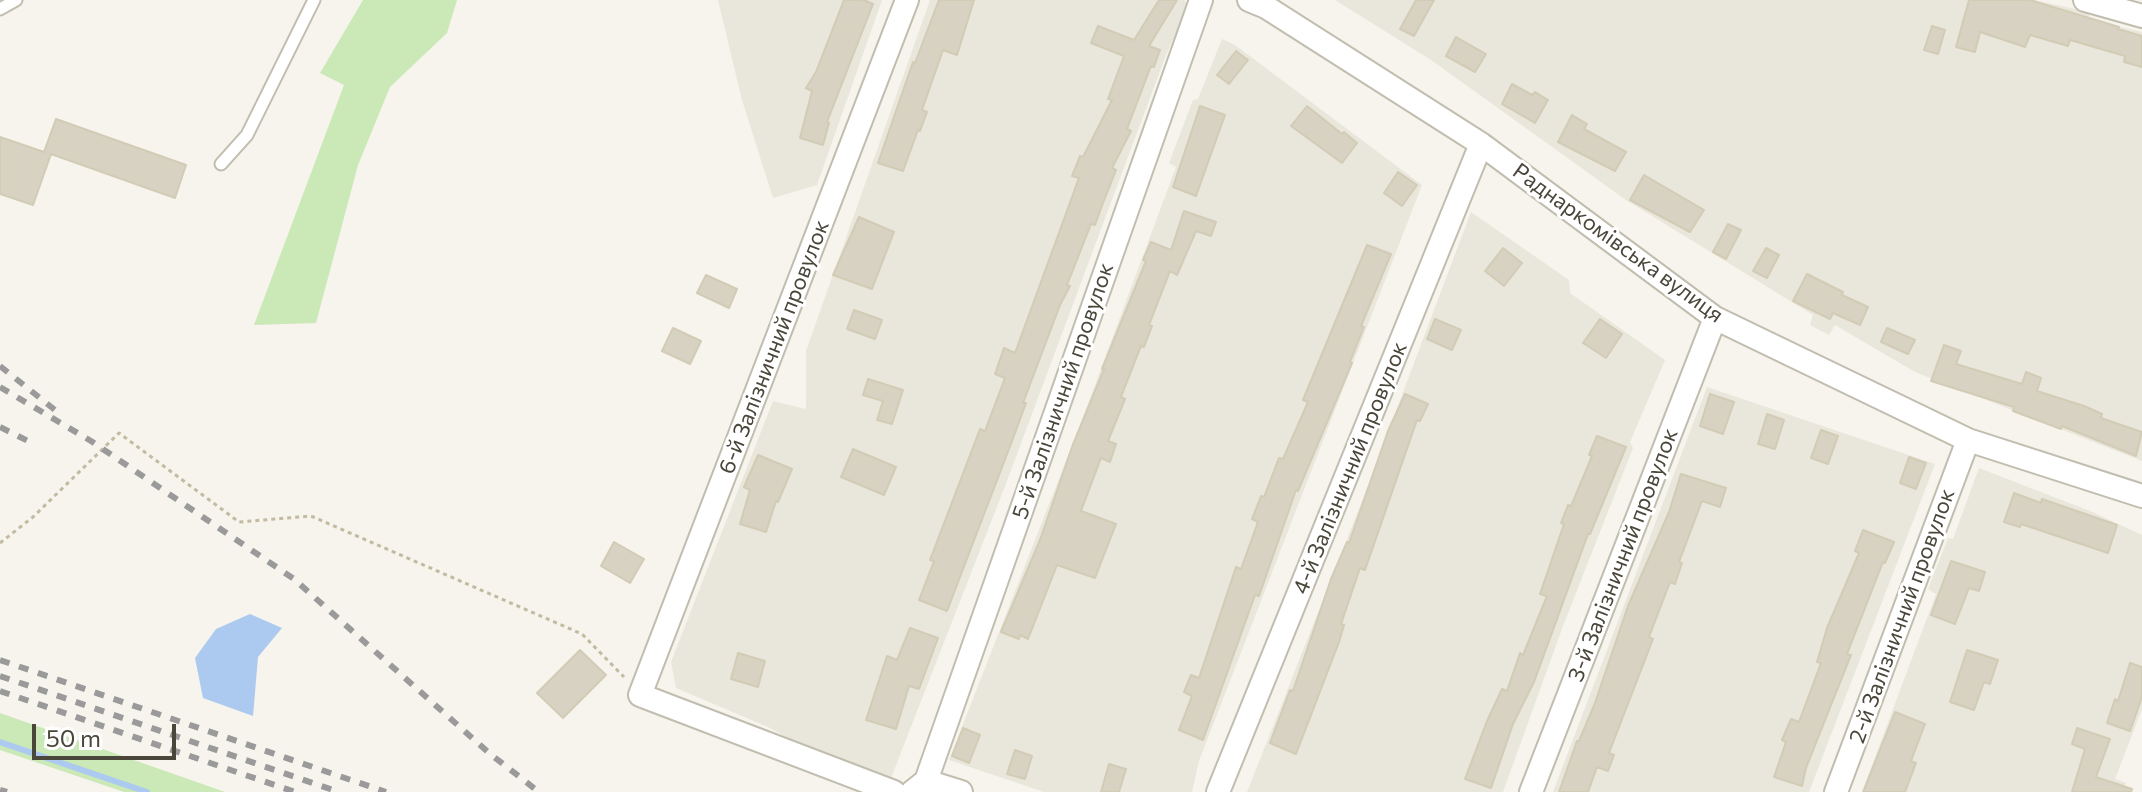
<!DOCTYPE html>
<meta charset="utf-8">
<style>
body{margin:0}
#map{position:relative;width:2142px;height:792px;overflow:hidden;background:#f6f4ec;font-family:Commissioner,sans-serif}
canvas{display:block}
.scale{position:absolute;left:32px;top:724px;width:144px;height:36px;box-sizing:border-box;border:4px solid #4a463a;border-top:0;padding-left:10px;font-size:24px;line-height:28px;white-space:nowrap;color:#4a463a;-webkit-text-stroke:6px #fff;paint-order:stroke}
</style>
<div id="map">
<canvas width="2142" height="792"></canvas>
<div class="scale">50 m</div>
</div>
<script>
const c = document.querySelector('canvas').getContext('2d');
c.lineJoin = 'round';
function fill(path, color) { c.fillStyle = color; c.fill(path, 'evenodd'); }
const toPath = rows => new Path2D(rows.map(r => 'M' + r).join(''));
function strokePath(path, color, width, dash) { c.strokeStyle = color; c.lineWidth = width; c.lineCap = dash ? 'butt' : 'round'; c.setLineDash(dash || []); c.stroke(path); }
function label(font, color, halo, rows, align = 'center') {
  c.font = font + ' Commissioner,sans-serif'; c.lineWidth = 6; c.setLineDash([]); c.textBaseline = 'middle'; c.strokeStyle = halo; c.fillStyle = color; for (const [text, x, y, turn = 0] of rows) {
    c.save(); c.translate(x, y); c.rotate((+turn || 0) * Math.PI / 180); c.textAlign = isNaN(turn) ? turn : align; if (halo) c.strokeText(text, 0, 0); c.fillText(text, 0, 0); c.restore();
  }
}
fill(toPath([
 [718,0,882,0,817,185,773,198,742,100],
 [930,0,1184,0,1189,5,1166,55,1007,481,891,778,801,745,768,727,676,688,671,662,773,401,806,409,806,351],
 [1335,0,2034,0,2089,12,2089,20,2142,32,2142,461,1915,372,1835,325,1829,335,1810,325,1813,315,1626,200,1431,60],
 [1222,39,1235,45,1422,185,1199,761,1192,792,1044,792,949,760,1080,425,1176,167,1169,163,1193,100,1198,99],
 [1471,212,1569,280,1570,293,1665,360,1630,442,1633,448,1563,626,1503,792,1247,792,1362,501],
 [1707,387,1935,464,1809,792,1553,792],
 [1979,468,2090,511,2142,535,2142,709,2115,779,2126,783,2122,792,1862,792,1936,594,1928,589,1948,538,1953,539]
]), '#e9e7db');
fill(toPath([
 [363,0,457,0,447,33,390,87,358,165,316,323,254,325,344,85,320,73],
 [0,713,225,792,124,792,0,750]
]), '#cbe8b7');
fill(toPath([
 [250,614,282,628,258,657,253,716,203,698,195,658,216,629]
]), '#accaef');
strokePath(toPath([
 [0,742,147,792]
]), '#accaef', 6);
const building = toPath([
 [844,0,864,0,873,4,827,122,829,123,823,145,800,138,812,91,806,88,816,72,844,0],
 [939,0,974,0,957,55,943,50,922,110,927,112,920,131,918,130,903,171,878,163,913,62,915,63,939,0],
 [1159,0,1177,0,1149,46,1160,50,1154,67,1151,66,1127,129,1131,131,1112,168,1116,170,1101,208,1095,225,1091,224,1067,285,1070,286,1060,305,1023,403,1026,403,1012,441,947,611,919,600,934,561,930,560,980,429,985,431,1005,378,995,374,1004,348,1015,353,1079,178,1072,176,1080,156,1083,157,1112,100,1108,99,1124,56,1091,43,1098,26,1134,40,1159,0],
 [1416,0,1434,0,1414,36,1400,29,1416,0],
 [1969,0,2030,0,2119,27,2118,29,2142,36,2142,67,2124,62,2125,56,2070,40,2068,46,2030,35,2025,47,1980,32,1975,52,1956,47,1969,0],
 [1932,26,1945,30,1938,54,1924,50,1932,26],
 [1456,37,1486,54,1475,72,1446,56,1456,37],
 [1236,51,1248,60,1229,84,1217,75,1236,51],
 [1512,84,1532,95,1535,92,1548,100,1535,123,1502,104,1512,84],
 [1200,106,1225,115,1196,196,1173,187,1200,106],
 [1307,106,1342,134,1344,132,1357,143,1342,163,1291,126,1307,106],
 [1572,115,1587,124,1584,129,1626,152,1615,171,1558,142,1572,115],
 [56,119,186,165,175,198,51,154,33,205,0,194,0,137,44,152,56,119],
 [1398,172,1417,185,1402,206,1384,193,1398,172],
 [1644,175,1704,210,1690,232,1630,200,1644,175],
 [1184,211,1216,222,1211,236,1196,231,1177,275,1170,271,1149,325,1152,326,1144,347,1141,346,1121,397,1125,399,1108,441,1116,444,1110,462,1101,458,1081,511,1116,524,1095,578,1057,565,1028,639,1020,635,1019,639,1001,632,1040,540,1072,447,1104,369,1102,369,1146,261,1143,260,1151,242,1171,250,1184,211],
 [859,217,894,232,872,289,833,275,859,217],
 [1728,224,1741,230,1726,259,1713,252,1728,224],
 [1367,245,1391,254,1361,326,1364,327,1350,362,1352,363,1298,491,1296,490,1259,596,1255,595,1203,740,1179,730,1192,696,1184,692,1191,675,1199,678,1236,567,1241,569,1258,522,1252,519,1261,496,1264,497,1279,458,1283,459,1308,402,1303,400,1367,245],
 [1503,248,1522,263,1504,286,1485,271,1503,248],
 [1766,248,1779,255,1767,278,1753,271,1766,248],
 [1807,274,1843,292,1842,295,1868,307,1860,325,1833,313,1830,319,1793,301,1807,274],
 [706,275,737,289,729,308,697,293,706,275],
 [854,310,882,320,875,339,847,329,854,310],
 [1435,319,1461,330,1452,350,1427,339,1435,319],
 [1600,319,1622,334,1606,358,1583,343,1600,319],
 [673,328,701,341,690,364,662,351,673,328],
 [1887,328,1915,340,1908,354,1881,342,1887,328],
 [1944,345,1961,351,1956,364,2022,384,2026,372,2041,378,2037,391,2084,406,2102,414,2101,418,2142,432,2136,456,2062,426,2061,429,2013,411,2014,407,1931,381,1944,345],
 [868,379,903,390,892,424,877,420,883,401,863,395,868,379],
 [1405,394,1428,404,1420,421,1417,420,1365,570,1360,568,1341,624,1344,625,1339,642,1296,754,1270,743,1290,690,1293,691,1331,579,1347,542,1349,543,1388,431,1405,394],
 [1710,394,1734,402,1723,434,1700,426,1710,394],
 [1767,414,1784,420,1775,449,1758,444,1767,414],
 [1821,430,1838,436,1828,464,1811,458,1821,430],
 [1597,436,1626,447,1590,534,1588,534,1534,682,1513,724,1491,788,1465,779,1487,721,1502,689,1507,691,1520,653,1523,655,1547,596,1540,594,1564,524,1561,523,1568,505,1571,506,1592,456,1589,455,1597,436],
 [853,449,896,467,884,495,841,477,853,449],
 [758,455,792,469,778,502,776,501,766,532,740,524,750,490,744,487,758,455],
 [1909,457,1926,463,1916,489,1900,483,1909,457],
 [1681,474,1726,488,1720,507,1702,501,1679,562,1682,563,1675,584,1670,582,1649,637,1653,639,1609,753,1614,755,1608,771,1597,767,1588,792,1559,792,1577,741,1579,741,1595,703,1628,606,1669,512,1681,474],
 [2014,493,2041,503,2042,499,2117,525,2108,553,2021,524,2020,527,2004,522,2014,493],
 [1863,530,1894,542,1885,563,1883,562,1847,654,1851,655,1806,768,1802,786,1774,777,1786,742,1782,740,1791,719,1799,722,1821,663,1817,662,1827,628,1859,553,1855,551,1863,530],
 [614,542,644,559,630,583,601,566,614,542],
 [1951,561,1985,572,1979,591,1969,588,1955,624,1931,615,1951,561],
 [910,628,938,638,919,689,909,686,896,729,866,720,887,656,897,660,910,628],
 [580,650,606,675,563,718,537,693,580,650],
 [1967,650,1998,660,1990,684,1984,682,1974,710,1950,702,1967,650],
 [738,653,765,661,758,687,731,679,738,653],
 [2130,663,2142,667,2142,697,2130,731,2107,723,2115,699,2118,701,2130,663],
 [1895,712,1925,724,1911,761,1916,763,1905,792,1863,792,1895,712],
 [963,728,980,735,969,763,952,756,963,728],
 [2077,728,2110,739,2096,777,2132,789,2131,792,2072,792,2085,749,2072,744,2077,728],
 [1015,750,1032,756,1025,779,1007,774,1015,750],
 [1109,764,1126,769,1119,792,1101,792,1109,764]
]);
fill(building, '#d7d2c2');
strokePath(building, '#d2cbb5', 2);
const service = toPath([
 [0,9,16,0],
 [221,164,247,135,314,0]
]);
const minor = toPath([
 [1249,0,1266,7,1481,144,1715,318,1968,440,2142,496],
 [2085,0,2142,16],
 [894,792,640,695,907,0],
 [912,792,926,781,961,792],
 [932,792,926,781,1201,0],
 [1218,792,1481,144],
 [1531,792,1715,318],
 [1836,792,1968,440]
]);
strokePath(service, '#c1bdaf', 15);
strokePath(minor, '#c1bdaf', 26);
strokePath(toPath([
 [0,543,33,517,119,433,239,522,311,516,582,634,624,677]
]), '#c2bba1', 3, [4, 4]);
strokePath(service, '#fff', 11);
strokePath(minor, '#fff', 22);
strokePath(toPath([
 [0,366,55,410],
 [0,387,91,441,294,579,489,753,539,792],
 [0,427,28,441],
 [0,660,386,792],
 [0,676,339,792],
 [0,691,295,792],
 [0,790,7,792]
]), '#9a9a9a', 6, [10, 10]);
label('22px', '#4a463a', '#fff', [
 ["Раднаркомівська вулиця",1618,243,36],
 ["6-й Залізничний провулок",774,347,-69],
 ["5-й Залізничний провулок",1063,391,-71],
 ["4-й Залізничний провулок",1350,468,-68],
 ["3-й Залізничний провулок",1623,555,-69],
 ["2-й Залізничний провулок",1902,616,-70]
]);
</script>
